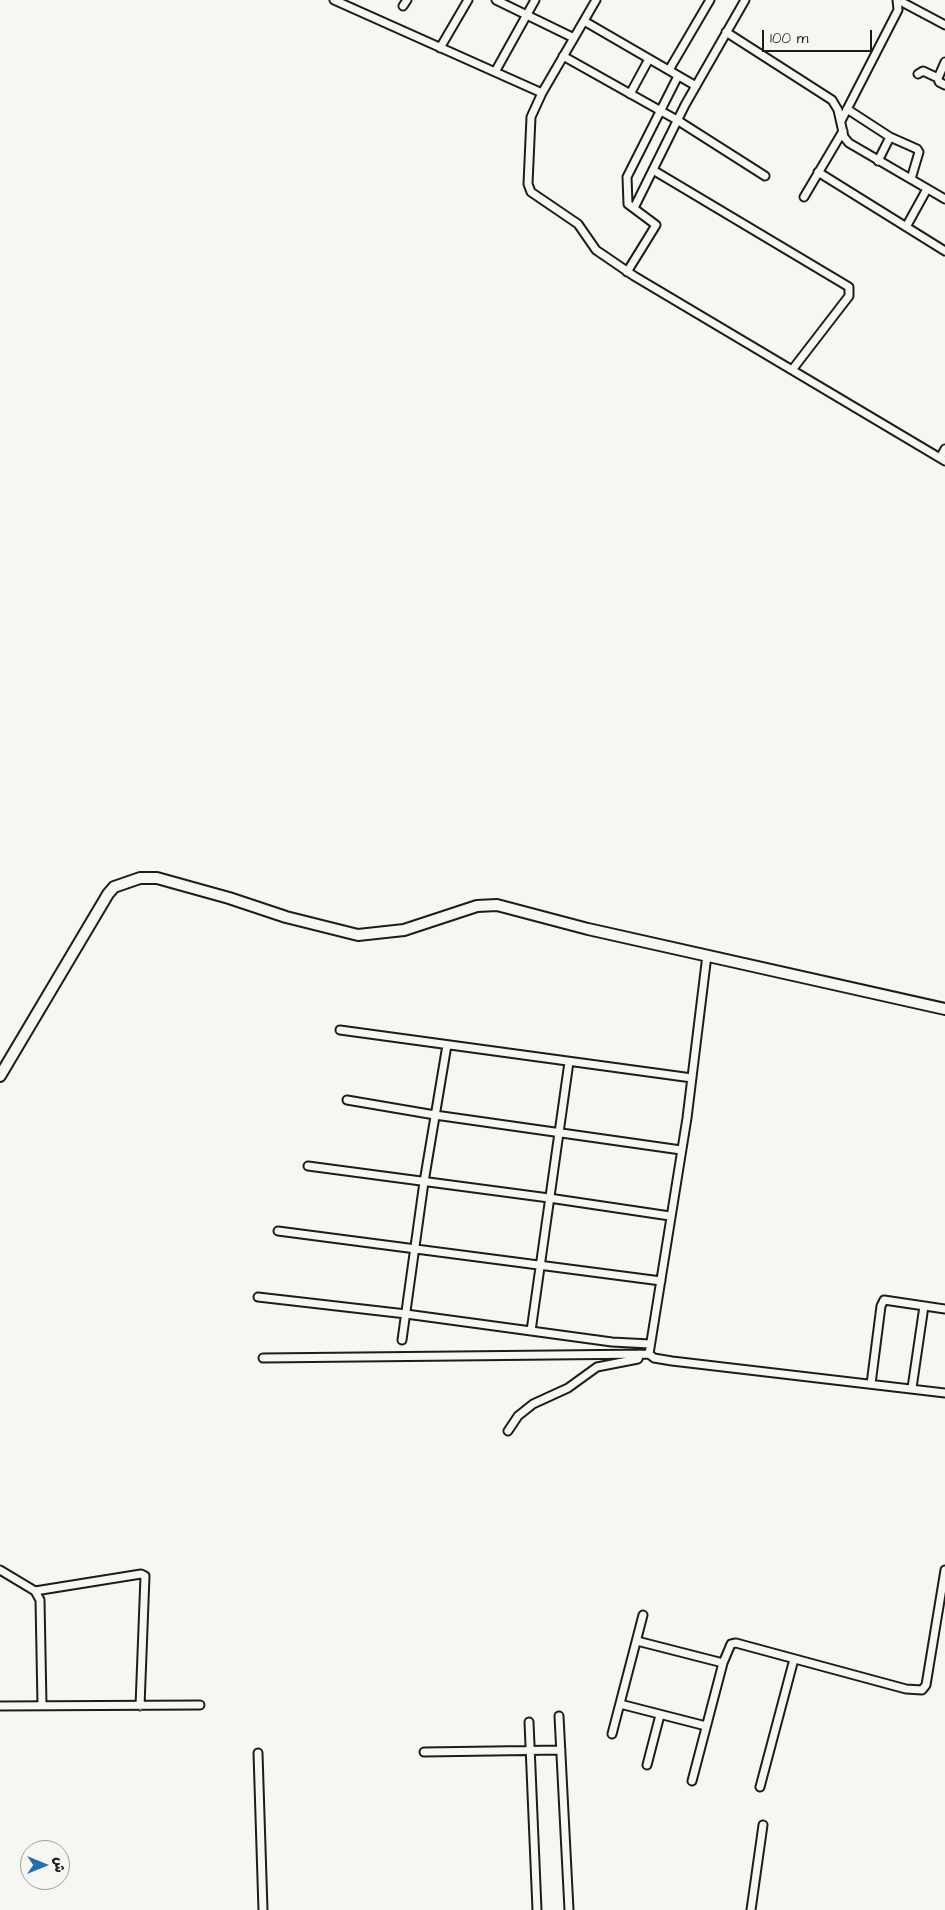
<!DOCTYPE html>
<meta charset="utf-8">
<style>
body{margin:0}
#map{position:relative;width:945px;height:1910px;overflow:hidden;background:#f6f6f2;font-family:"Architects Daughter","Playpen Sans Arabic",sans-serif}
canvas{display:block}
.north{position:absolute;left:20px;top:1840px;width:50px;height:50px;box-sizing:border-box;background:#f6f6f2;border:1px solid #9f9f9c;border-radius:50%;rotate:90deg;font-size:14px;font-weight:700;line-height:20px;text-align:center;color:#1c1c1c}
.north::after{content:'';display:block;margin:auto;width:18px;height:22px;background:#1f6fb2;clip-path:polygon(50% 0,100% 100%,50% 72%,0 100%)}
.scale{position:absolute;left:762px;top:30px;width:110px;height:22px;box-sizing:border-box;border:2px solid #1c1c1c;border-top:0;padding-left:6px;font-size:15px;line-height:18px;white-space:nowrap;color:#1c1c1c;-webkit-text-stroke:4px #f6f6f2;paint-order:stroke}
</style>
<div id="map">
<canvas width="945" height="1910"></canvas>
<div class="north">ش</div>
<div class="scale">100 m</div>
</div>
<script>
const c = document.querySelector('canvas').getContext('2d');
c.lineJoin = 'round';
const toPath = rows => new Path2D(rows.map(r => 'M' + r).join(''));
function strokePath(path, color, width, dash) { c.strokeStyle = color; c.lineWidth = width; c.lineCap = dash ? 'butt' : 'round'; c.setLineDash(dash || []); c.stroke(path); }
const street = toPath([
 [334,0,542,93],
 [496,0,574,38],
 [596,0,542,93,531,117,528,184,531,192,578,224,596,250,634,276,945,461],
 [898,0,945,25],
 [403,6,407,0],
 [584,21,696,86],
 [726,32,832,100,838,110,844,137,849,143,945,199],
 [440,48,468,0],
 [563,56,677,120,765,176],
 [945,62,938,78,939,82,945,85],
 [669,70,710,0],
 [495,72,535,0],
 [918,74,923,71,938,78],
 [630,94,649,59],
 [847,109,890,137,878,161],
 [841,121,898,10,897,0],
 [890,137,917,149,919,152,911,179],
 [653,170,849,287,849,296,792,370],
 [818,172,945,251],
 [804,197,843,131],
 [634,208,685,105,745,0],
 [906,227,927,189],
 [627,272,656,225,628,204,627,177,678,76],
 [940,458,945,449],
 [340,1030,692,1078],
 [347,1100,435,1115,681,1150],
 [308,1166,549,1198,670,1216],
 [278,1231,661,1281],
 [258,1297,406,1314,612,1342,650,1344],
 [531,1331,569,1062],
 [402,1340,424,1182,447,1045],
 [649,1354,687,1118,707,955],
 [263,1358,649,1354,654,1358,672,1361,945,1393],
 [871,1384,881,1306,884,1300,945,1309],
 [912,1388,924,1306],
 [508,1431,518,1416,533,1404,568,1388,597,1367,638,1359,640,1354],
 [0,1570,35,1591,40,1600,42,1705],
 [35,1591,141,1574,145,1576,140,1706],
 [637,1641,723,1663],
 [620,1704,706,1726],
 [0,1706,200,1705],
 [559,1716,569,1910],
 [529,1722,537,1910],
 [612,1734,643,1615],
 [424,1752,561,1750],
 [258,1753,263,1910],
 [647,1765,660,1715],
 [692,1781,723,1663,731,1644,736,1643,906,1689,922,1690,926,1685,945,1570],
 [760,1787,794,1659],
 [751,1910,763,1825]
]);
const secondary = toPath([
 [0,1076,108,894,114,887,140,878,157,878,229,898,286,917,358,935,404,930,477,906,497,905,588,929,945,1009]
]);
strokePath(street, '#1c1c1c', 11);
strokePath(secondary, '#1c1c1c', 14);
strokePath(street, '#f6f6f2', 7);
strokePath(secondary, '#f6f6f2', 10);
</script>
